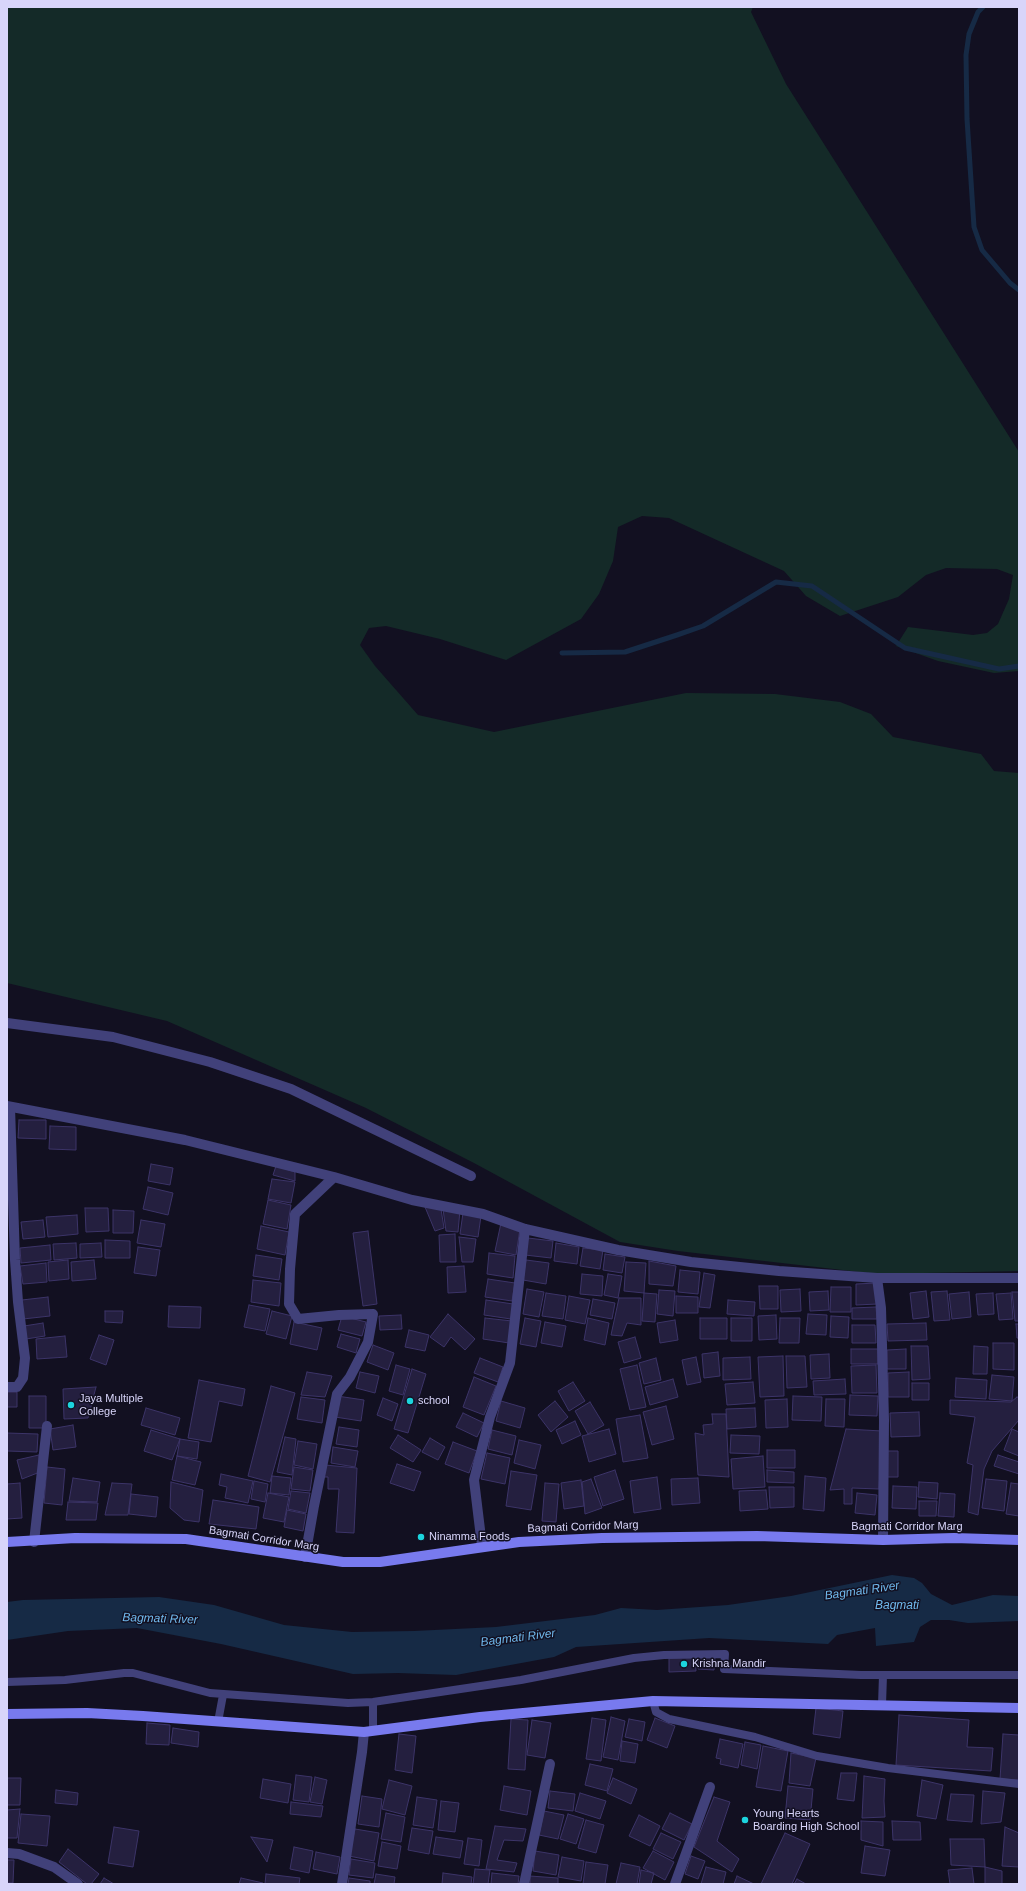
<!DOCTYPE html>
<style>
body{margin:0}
#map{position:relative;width:1026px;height:1891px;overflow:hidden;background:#121021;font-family:Arial,sans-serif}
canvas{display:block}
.frame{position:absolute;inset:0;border:8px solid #d8d5fa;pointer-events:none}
</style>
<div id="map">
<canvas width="1026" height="1891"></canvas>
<div class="frame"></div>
</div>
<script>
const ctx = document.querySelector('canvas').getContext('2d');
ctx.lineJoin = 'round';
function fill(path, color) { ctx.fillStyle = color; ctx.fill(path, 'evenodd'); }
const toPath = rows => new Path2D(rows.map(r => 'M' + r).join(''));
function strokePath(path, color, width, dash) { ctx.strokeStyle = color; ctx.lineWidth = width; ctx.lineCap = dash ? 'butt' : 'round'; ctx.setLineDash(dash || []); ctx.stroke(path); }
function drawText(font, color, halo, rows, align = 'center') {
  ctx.font = font + ' Arial,sans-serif'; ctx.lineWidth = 3; ctx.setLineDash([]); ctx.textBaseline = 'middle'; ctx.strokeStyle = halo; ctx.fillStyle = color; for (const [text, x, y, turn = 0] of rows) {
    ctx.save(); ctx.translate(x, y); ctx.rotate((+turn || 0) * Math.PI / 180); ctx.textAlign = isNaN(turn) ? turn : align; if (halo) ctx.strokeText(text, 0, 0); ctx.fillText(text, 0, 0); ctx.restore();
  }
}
fill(toPath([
 [7,7,753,7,751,12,786,84,1019,452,1019,671,994,673,938,661,896,646,908,627,973,635,987,633,998,624,1009,599,1013,575,997,569,946,568,926,575,898,597,840,616,806,596,784,571,669,518,642,516,618,527,613,561,599,594,581,619,506,660,440,639,386,626,369,628,360,645,375,666,418,715,494,732,686,693,775,694,840,702,871,714,893,737,981,754,994,771,1019,773,1019,1271,877,1274,678,1251,620,1242,474,1163,366,1108,167,1021,7,983]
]), '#142a28');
fill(toPath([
 [892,1575,914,1578,922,1583,931,1594,952,1605,993,1595,1019,1596,1019,1621,968,1623,949,1620,931,1620,920,1627,914,1642,876,1646,875,1628,837,1635,828,1644,709,1638,576,1647,554,1657,456,1675,398,1673,353,1674,221,1644,137,1628,68,1631,7,1640,7,1602,23,1600,159,1597,214,1605,284,1625,352,1632,414,1631,496,1627,595,1615,621,1608,657,1610,728,1605,791,1596]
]), '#162a45');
strokePath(toPath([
 [983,7,978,12,969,34,966,55,967,119,974,227,982,250,1010,283,1019,290],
 [562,653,625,652,677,635,703,626,776,582,812,586,905,648,999,669,1019,666]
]), '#162a45', 5);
const building = toPath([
 [19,1120,46,1120,46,1139,18,1138,19,1120],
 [50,1126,76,1127,76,1150,49,1149,50,1126],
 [151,1164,173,1168,170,1185,148,1181,151,1164],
 [276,1166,295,1172,295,1181,273,1175,276,1166],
 [272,1179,295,1182,291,1203,268,1199,272,1179],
 [148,1187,173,1193,168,1215,143,1209,148,1187],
 [268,1200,291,1205,287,1229,263,1224,268,1200],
 [425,1207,441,1209,444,1228,435,1231,425,1207],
 [85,1208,108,1208,109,1231,86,1232,85,1208],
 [443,1209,460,1210,458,1232,446,1231,443,1209],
 [113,1210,134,1211,133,1233,113,1233,113,1210],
 [463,1213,481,1216,478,1237,460,1234,463,1213],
 [77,1215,78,1234,48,1237,46,1217,77,1215],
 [43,1220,45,1237,23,1239,21,1222,43,1220],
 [141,1220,165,1224,161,1247,137,1243,141,1220],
 [501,1223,520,1229,516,1255,495,1251,501,1223],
 [261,1226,289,1232,285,1255,257,1249,261,1226],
 [368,1231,377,1304,363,1306,353,1233,368,1231],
 [455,1234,456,1262,440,1262,439,1235,455,1234],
 [459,1237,476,1239,473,1262,462,1262,459,1237],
 [528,1238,553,1241,551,1258,525,1255,528,1238],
 [105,1240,130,1241,130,1258,105,1258,105,1240],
 [76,1243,77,1258,54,1260,53,1244,76,1243],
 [101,1243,102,1257,80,1258,80,1244,101,1243],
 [556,1243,579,1247,577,1264,554,1261,556,1243],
 [50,1245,51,1260,21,1263,20,1248,50,1245],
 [138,1247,160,1250,156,1276,134,1273,138,1247],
 [583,1248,603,1250,600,1269,580,1266,583,1248],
 [489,1253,515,1256,513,1278,487,1274,489,1253],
 [605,1254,625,1257,622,1273,603,1270,605,1254],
 [256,1255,282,1259,279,1280,253,1276,256,1255],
 [68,1260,69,1279,49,1281,48,1262,68,1260],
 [94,1260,96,1279,72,1281,71,1262,94,1260],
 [526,1260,549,1263,546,1284,523,1280,526,1260],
 [649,1261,676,1266,673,1286,649,1284,649,1261],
 [626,1262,646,1263,644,1293,624,1291,626,1262],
 [46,1263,47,1282,23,1284,20,1266,46,1263],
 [464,1266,466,1292,448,1293,447,1267,464,1266],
 [680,1270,700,1272,698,1294,678,1292,680,1270],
 [704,1273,715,1275,710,1308,699,1307,704,1273],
 [582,1274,603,1276,602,1296,580,1294,582,1274],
 [608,1274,622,1276,618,1298,604,1295,608,1274],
 [488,1279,515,1283,512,1301,485,1297,488,1279],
 [253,1280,281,1283,279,1306,251,1302,253,1280],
 [877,1283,878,1304,856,1305,856,1284,877,1283],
 [759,1286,778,1286,778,1309,760,1309,759,1286],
 [831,1287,851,1287,851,1312,830,1312,831,1287],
 [527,1289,544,1292,539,1317,523,1314,527,1289],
 [800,1289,801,1311,781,1312,780,1290,800,1289],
 [659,1290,675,1291,673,1316,657,1314,659,1290],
 [828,1291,829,1310,810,1311,809,1292,828,1291],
 [926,1291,929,1317,913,1319,910,1293,926,1291],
 [947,1291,950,1320,934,1321,931,1292,947,1291],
 [969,1292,971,1317,952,1319,949,1294,969,1292],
 [1012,1292,1019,1292,1019,1321,1015,1321,1012,1292],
 [546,1293,566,1296,563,1319,542,1316,546,1293],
 [644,1293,657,1294,655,1322,642,1321,644,1293],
 [993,1293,994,1314,978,1315,976,1294,993,1293],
 [1011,1293,1013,1319,999,1320,996,1294,1011,1293],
 [569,1296,590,1300,585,1324,565,1320,569,1296],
 [676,1296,698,1297,698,1313,676,1313,676,1296],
 [48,1297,50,1316,23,1319,22,1300,48,1297],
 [619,1298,641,1298,641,1325,627,1323,622,1336,611,1335,619,1298],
 [593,1299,615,1303,612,1319,590,1315,593,1299],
 [486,1300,513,1304,511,1319,484,1315,486,1300],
 [728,1300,755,1302,754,1316,727,1314,728,1300],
 [249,1305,270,1309,265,1331,244,1327,249,1305],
 [169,1306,201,1307,200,1328,168,1327,169,1306],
 [876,1307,877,1319,852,1319,852,1308,876,1307],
 [105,1311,123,1311,122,1323,105,1322,105,1311],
 [272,1311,292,1316,286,1339,266,1334,272,1311],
 [448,1314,475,1339,465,1350,451,1337,444,1347,430,1337,448,1314],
 [808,1314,827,1315,826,1335,806,1334,808,1314],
 [401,1315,402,1329,380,1330,379,1316,401,1315],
 [776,1315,777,1339,759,1340,758,1316,776,1315],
 [342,1316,366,1322,362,1336,338,1330,342,1316],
 [831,1316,849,1317,848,1338,830,1337,831,1316],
 [485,1318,512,1321,509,1343,483,1339,485,1318],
 [525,1318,541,1321,536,1347,520,1344,525,1318],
 [588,1318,609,1323,605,1345,584,1340,588,1318],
 [700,1318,727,1318,727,1339,700,1339,700,1318],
 [731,1318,752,1318,752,1341,731,1341,731,1318],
 [780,1318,800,1318,799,1343,779,1343,780,1318],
 [675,1320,678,1340,660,1343,657,1323,675,1320],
 [294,1322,322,1328,317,1350,290,1344,294,1322],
 [545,1322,566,1326,562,1347,541,1343,545,1322],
 [43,1323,45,1336,26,1339,24,1326,43,1323],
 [926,1323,927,1340,888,1341,887,1324,926,1323],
 [1016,1324,1019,1324,1019,1338,1017,1338,1016,1324],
 [852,1325,875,1325,876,1343,852,1343,852,1325],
 [409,1330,429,1335,425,1351,405,1347,409,1330],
 [341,1334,360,1339,356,1353,337,1347,341,1334],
 [99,1335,114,1340,106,1365,90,1359,99,1335],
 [65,1336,67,1357,37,1359,36,1339,65,1336],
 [635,1337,641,1358,624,1363,618,1342,635,1337],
 [993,1343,1014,1343,1014,1370,993,1369,993,1343],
 [373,1345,394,1353,388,1370,367,1362,373,1345],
 [911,1346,928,1346,930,1379,912,1380,911,1346],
 [974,1346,988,1347,987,1374,973,1374,974,1346],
 [851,1349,878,1349,878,1364,851,1364,851,1349],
 [906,1349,906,1369,887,1369,887,1350,906,1349],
 [718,1352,720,1376,704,1378,702,1354,718,1352],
 [829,1354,830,1378,811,1379,810,1355,829,1354],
 [783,1356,784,1396,760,1397,758,1357,783,1356],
 [786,1356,805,1356,807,1387,787,1388,786,1356],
 [696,1357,701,1382,687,1385,682,1360,696,1357],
 [750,1357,751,1379,723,1380,723,1358,750,1357],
 [480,1358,503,1367,498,1382,474,1373,480,1358],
 [656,1358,661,1380,644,1384,639,1363,656,1358],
 [396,1365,410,1369,403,1395,389,1391,396,1365],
 [637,1365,646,1407,630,1410,620,1369,637,1365],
 [876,1365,877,1393,852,1393,851,1366,876,1365],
 [412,1369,426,1374,408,1433,394,1429,412,1369],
 [307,1372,332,1376,325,1397,301,1395,307,1372],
 [360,1372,379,1376,375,1393,356,1388,360,1372],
 [909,1372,909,1397,888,1397,888,1373,909,1372],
 [992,1375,1014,1377,1012,1401,989,1399,992,1375],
 [474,1377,496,1386,484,1415,463,1407,474,1377],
 [956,1378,987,1380,986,1399,955,1397,956,1378],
 [673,1379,678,1397,650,1405,645,1387,673,1379],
 [845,1379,846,1394,814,1395,813,1381,845,1379],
 [199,1380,245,1389,242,1406,219,1401,211,1442,188,1438,199,1380],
 [573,1382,585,1401,569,1411,558,1391,573,1382],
 [753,1382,755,1403,727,1405,725,1384,753,1382],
 [912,1383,929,1383,929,1400,912,1400,912,1383],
 [271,1386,295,1393,270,1482,248,1476,271,1386],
 [96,1387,88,1418,64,1419,63,1389,96,1387],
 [7,1392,17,1392,17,1407,7,1407,7,1392],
 [850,1395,878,1396,877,1416,849,1415,850,1395],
 [29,1396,46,1396,46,1428,29,1428,29,1396],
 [337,1396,364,1400,361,1421,335,1417,337,1396],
 [793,1396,822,1397,821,1421,792,1420,793,1396],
 [301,1397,325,1400,322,1423,297,1419,301,1397],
 [1017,1397,1019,1398,1019,1420,992,1451,984,1469,978,1515,968,1512,973,1465,967,1463,975,1417,950,1414,950,1400,1011,1402,1017,1397],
 [383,1398,398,1404,392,1421,377,1415,383,1398],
 [787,1399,788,1427,766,1428,765,1400,787,1399],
 [826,1399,845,1399,844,1427,825,1426,826,1399],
 [501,1401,525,1408,520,1428,496,1421,501,1401],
 [555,1401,568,1417,551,1432,538,1415,555,1401],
 [590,1402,604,1425,588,1434,575,1411,590,1402],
 [666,1406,674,1439,652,1445,643,1412,666,1406],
 [146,1408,180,1418,175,1435,141,1425,146,1408],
 [755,1408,756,1427,727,1429,726,1409,755,1408],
 [919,1412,920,1436,891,1437,890,1413,919,1412],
 [463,1413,484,1423,477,1437,456,1427,463,1413],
 [712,1414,726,1414,729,1477,698,1475,695,1433,704,1435,703,1425,713,1424,712,1414],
 [640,1415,648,1458,623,1462,616,1419,640,1415],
 [575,1421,581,1435,562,1444,556,1430,575,1421],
 [73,1425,76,1447,53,1450,50,1429,73,1425],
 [339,1427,359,1430,357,1447,336,1444,339,1427],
 [609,1429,616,1454,589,1462,582,1436,609,1429],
 [846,1429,882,1431,879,1489,852,1488,852,1504,844,1504,844,1489,830,1490,846,1429],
 [1012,1429,1019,1432,1019,1456,1004,1450,1012,1429],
 [151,1430,180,1439,172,1460,144,1451,151,1430],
 [492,1430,516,1436,512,1455,488,1449,492,1430],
 [7,1433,38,1434,37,1452,7,1451,7,1433],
 [398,1435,421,1450,413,1462,390,1448,398,1435],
 [731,1435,760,1436,759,1454,730,1453,731,1435],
 [285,1437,296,1439,292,1475,277,1472,285,1437],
 [430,1438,445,1447,438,1460,422,1452,430,1438],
 [180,1439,199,1442,197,1459,177,1456,180,1439],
 [519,1440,541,1445,535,1469,514,1463,519,1440],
 [298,1441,317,1444,313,1469,294,1465,298,1441],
 [453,1442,477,1451,469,1473,445,1464,453,1442],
 [333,1447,358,1451,355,1467,331,1463,333,1447],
 [767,1450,795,1450,795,1468,767,1468,767,1450],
 [887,1451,898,1451,898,1477,887,1477,887,1451],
 [487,1453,510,1458,505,1484,481,1479,487,1453],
 [39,1455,40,1472,22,1479,17,1460,39,1455],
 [998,1455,1019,1462,1019,1474,994,1466,998,1455],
 [177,1456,201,1462,195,1485,172,1480,177,1456],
 [763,1456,765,1487,733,1489,731,1459,763,1456],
 [397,1464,421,1472,414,1491,390,1483,397,1464],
 [325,1465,357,1468,354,1533,336,1532,339,1489,328,1489,328,1477,324,1477,325,1465],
 [47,1467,65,1469,62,1505,44,1503,47,1467],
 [294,1467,313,1470,310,1491,291,1489,294,1467],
 [615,1470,624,1499,603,1506,594,1477,615,1470],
 [767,1470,794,1472,794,1483,767,1482,767,1470],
 [511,1471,537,1475,531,1510,506,1506,511,1471],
 [221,1474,253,1481,248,1503,225,1498,227,1487,219,1485,221,1474],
 [272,1476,291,1478,289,1495,270,1493,272,1476],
 [805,1476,826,1478,824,1511,803,1509,805,1476],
 [657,1477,661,1509,634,1513,630,1481,657,1477],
 [73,1478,100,1482,97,1502,69,1501,73,1478],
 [698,1478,700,1503,672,1505,671,1479,698,1478],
 [591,1479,602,1508,585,1514,582,1482,591,1479],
 [986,1479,1007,1481,1004,1511,982,1508,986,1479],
 [581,1480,584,1506,564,1509,561,1483,581,1480],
 [254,1481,268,1484,265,1502,251,1499,254,1481],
 [171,1482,203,1490,199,1522,184,1520,170,1508,171,1482],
 [919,1482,938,1483,937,1499,918,1497,919,1482],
 [20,1483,22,1518,7,1519,7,1484,20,1483],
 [112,1483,132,1484,128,1515,105,1515,112,1483],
 [545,1483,559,1484,556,1522,542,1521,545,1483],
 [1011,1483,1019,1484,1019,1516,1006,1514,1011,1483],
 [893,1486,917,1487,916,1509,892,1508,893,1486],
 [769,1487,794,1487,794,1507,770,1508,769,1487],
 [766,1490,768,1509,740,1511,739,1491,766,1490],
 [291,1491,310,1493,306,1513,288,1509,291,1491],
 [268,1493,289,1497,284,1522,263,1518,268,1493],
 [857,1493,877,1495,875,1515,855,1513,857,1493],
 [940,1493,955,1494,954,1517,938,1516,940,1493],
 [131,1494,158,1497,156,1517,129,1514,131,1494],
 [213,1500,259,1507,256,1529,209,1524,213,1500],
 [919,1501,937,1501,936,1516,919,1516,919,1501],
 [68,1502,98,1503,96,1520,66,1520,68,1502],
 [287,1510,306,1514,303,1531,284,1527,287,1510],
 [699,1656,715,1658,714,1670,698,1669,699,1656],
 [695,1657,696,1671,669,1672,669,1658,695,1657],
 [816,1708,843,1711,840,1738,813,1734,816,1708],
 [899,1715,969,1720,967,1747,993,1748,991,1771,896,1765,899,1715],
 [611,1717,625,1721,618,1760,603,1757,611,1717],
 [592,1718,606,1720,601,1761,586,1759,592,1718],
 [655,1718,675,1726,667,1748,647,1740,655,1718],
 [511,1719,528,1720,525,1770,508,1769,511,1719],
 [629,1719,645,1722,642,1741,625,1737,629,1719],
 [532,1720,551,1723,545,1758,527,1755,532,1720],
 [147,1723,170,1725,169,1745,146,1744,147,1723],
 [173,1728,199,1732,198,1747,171,1743,173,1728],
 [399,1734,416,1736,412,1773,395,1770,399,1734],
 [1003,1734,1019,1735,1019,1780,1000,1779,1003,1734],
 [720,1739,743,1744,738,1768,720,1764,721,1759,716,1758,720,1739],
 [622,1741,638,1744,635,1763,620,1761,622,1741],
 [745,1742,761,1745,757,1769,741,1765,745,1742],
 [763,1746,788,1751,781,1791,756,1787,763,1746],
 [791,1753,816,1758,810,1786,789,1783,791,1753],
 [590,1764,613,1769,607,1791,585,1785,590,1764],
 [841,1773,857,1773,854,1801,837,1799,841,1773],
 [296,1775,312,1777,309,1802,293,1800,296,1775],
 [864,1776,885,1779,884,1801,885,1817,862,1818,864,1776],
 [315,1777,327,1780,322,1804,310,1802,315,1777],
 [7,1778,21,1778,20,1805,7,1805,7,1778],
 [613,1778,637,1789,631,1804,607,1793,613,1778],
 [263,1779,291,1784,288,1803,260,1798,263,1779],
 [389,1780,412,1786,405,1815,382,1809,389,1780],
 [922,1780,943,1785,936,1819,917,1816,922,1780],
 [504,1786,531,1791,527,1815,500,1810,504,1786],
 [788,1786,813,1789,810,1820,785,1818,788,1786],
 [56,1790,78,1793,77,1805,55,1803,56,1790],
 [550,1791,575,1794,573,1811,548,1808,550,1791],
 [983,1791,1005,1793,1001,1822,981,1824,983,1791],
 [580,1793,606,1801,600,1819,575,1811,580,1793],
 [951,1794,974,1795,972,1822,947,1820,951,1794],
 [362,1796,382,1799,379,1827,358,1824,362,1796],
 [417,1797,437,1800,433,1828,413,1825,417,1797],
 [714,1797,730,1802,717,1841,739,1859,732,1872,694,1847,714,1797],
 [441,1801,459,1803,455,1832,438,1830,441,1801],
 [291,1802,323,1806,321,1817,290,1814,291,1802],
 [20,1809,17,1838,7,1838,7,1810,20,1809],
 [544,1811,564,1815,558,1839,539,1835,544,1811],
 [386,1813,405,1817,401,1842,381,1839,386,1813],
 [670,1813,692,1824,684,1840,662,1829,670,1813],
 [21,1814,50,1816,47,1846,18,1843,21,1814],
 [568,1814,584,1819,576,1844,560,1839,568,1814],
 [639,1815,660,1826,650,1846,629,1836,639,1815],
 [586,1820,604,1825,596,1853,578,1848,586,1820],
 [861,1821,883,1822,883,1846,861,1840,861,1821],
 [892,1821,920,1822,921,1840,893,1840,892,1821],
 [495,1826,526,1829,523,1841,504,1840,497,1860,517,1863,514,1872,486,1869,495,1826],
 [114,1827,139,1831,133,1867,108,1863,114,1827],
 [1005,1827,1019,1833,1019,1867,1002,1866,1005,1827],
 [412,1828,433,1831,429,1854,408,1850,412,1828],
 [355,1829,379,1833,374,1861,349,1856,355,1829],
 [661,1833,681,1842,673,1859,653,1849,661,1833],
 [785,1833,810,1844,792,1884,761,1884,785,1833],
 [251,1837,273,1840,267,1862,251,1837],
 [436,1837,463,1841,460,1858,433,1854,436,1837],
 [468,1838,482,1840,479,1866,464,1864,468,1838],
 [950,1839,984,1839,985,1867,951,1865,950,1839],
 [382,1842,401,1846,397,1869,378,1866,382,1842],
 [865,1846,890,1850,885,1876,861,1873,865,1846],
 [294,1847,313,1851,309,1873,290,1869,294,1847],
 [68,1849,99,1874,91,1884,87,1884,59,1862,68,1849],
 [535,1851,559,1855,556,1875,533,1871,535,1851],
 [653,1851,674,1862,665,1880,643,1868,653,1851],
 [316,1852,340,1857,337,1874,313,1869,316,1852],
 [691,1856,705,1861,698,1879,685,1874,691,1856],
 [562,1857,584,1861,581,1881,558,1877,562,1857],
 [351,1859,375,1863,373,1878,349,1875,351,1859],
 [7,1860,14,1860,13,1883,7,1883,7,1860],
 [586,1862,608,1865,605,1884,583,1884,586,1862],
 [621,1863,640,1867,637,1884,616,1884,621,1863],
 [706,1867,726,1872,723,1884,701,1884,706,1867],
 [985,1867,1002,1871,1002,1884,985,1884,985,1867],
 [972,1868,974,1884,950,1884,948,1870,972,1868],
 [475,1869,490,1870,488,1884,473,1884,475,1869],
 [641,1870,654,1873,651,1884,639,1884,641,1870],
 [443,1873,472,1877,471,1884,442,1884,443,1873],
 [492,1873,519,1876,518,1884,491,1884,492,1873],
 [266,1874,300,1878,299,1884,265,1884,266,1874],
 [376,1874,395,1877,394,1884,374,1884,376,1874],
 [530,1876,558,1878,558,1884,530,1884,530,1876],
 [737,1876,754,1884,734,1884,737,1876],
 [104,1878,114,1884,100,1884,104,1878],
 [241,1878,263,1883,263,1884,239,1884,241,1878],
 [349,1878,370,1881,370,1884,348,1884,349,1878],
 [797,1879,806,1884,794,1884,797,1879]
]);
fill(building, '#241f3f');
strokePath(building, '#3c3468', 1);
strokePath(toPath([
 [7,1682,65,1680,124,1673,133,1673,210,1693,348,1703,373,1702,521,1680,634,1658,664,1655,725,1654,724,1669,861,1675,1019,1675],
 [653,1701,656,1712,669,1719,755,1737,817,1756,888,1768,1019,1784],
 [373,1702,373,1731],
 [882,1705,883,1675],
 [218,1722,223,1695]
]), '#41417a', 8);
strokePath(toPath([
 [7,1023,113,1037,210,1062,291,1089,471,1176],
 [7,1106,185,1140,334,1177,412,1200,483,1214,525,1229,618,1250,691,1262,779,1271,877,1278,1019,1278],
 [877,1278,881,1308,884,1420,883,1540],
 [7,1387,17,1387,23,1378,25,1358,18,1302,15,1260,10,1107],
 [34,1542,47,1426],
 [482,1546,474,1480,490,1417,510,1363,525,1229],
 [305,1557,314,1506,337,1394,350,1377,368,1342,373,1314,339,1315,298,1319,289,1304,290,1269,295,1214,334,1177],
 [7,1853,19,1854,54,1867,78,1884],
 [342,1884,362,1752,364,1732],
 [524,1884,550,1764],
 [675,1884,710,1787]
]), '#41417a', 10);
strokePath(toPath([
 [7,1542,75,1538,186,1539,343,1562,380,1562,519,1542,602,1538,757,1536,883,1540,954,1538,1019,1540],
 [7,1714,87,1713,143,1716,364,1732,480,1717,653,1701,1019,1708]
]), '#787aee', 10);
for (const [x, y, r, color] of [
 [410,1401,4,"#1cd4de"],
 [71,1405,4,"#1cd4de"],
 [421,1537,4,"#1cd4de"],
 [684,1664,4,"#1cd4de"],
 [745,1820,4,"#1cd4de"]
]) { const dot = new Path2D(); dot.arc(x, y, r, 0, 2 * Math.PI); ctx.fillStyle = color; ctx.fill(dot); strokePath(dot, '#121021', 1.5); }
drawText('11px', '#d8d5fa', '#121021', [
 ["Jaya Multiple",79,1399],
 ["College",79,1412],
 ["school",418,1401],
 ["Ninamma Foods",429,1537],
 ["Krishna Mandir",692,1664],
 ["Young Hearts",753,1814],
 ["Boarding High School",753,1827]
], 'left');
drawText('11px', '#d8d5fa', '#121021', [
 ["Bagmati Corridor Marg",583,1527,-2],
 ["Bagmati Corridor Marg",907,1527],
 ["Bagmati Corridor Marg",264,1539,9]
]);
drawText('italic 12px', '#70b9ed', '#121021', [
 ["Bagmati River",862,1591,-8],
 ["Bagmati",897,1606],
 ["Bagmati River",160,1619,2],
 ["Bagmati River",518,1638,-7]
]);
</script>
